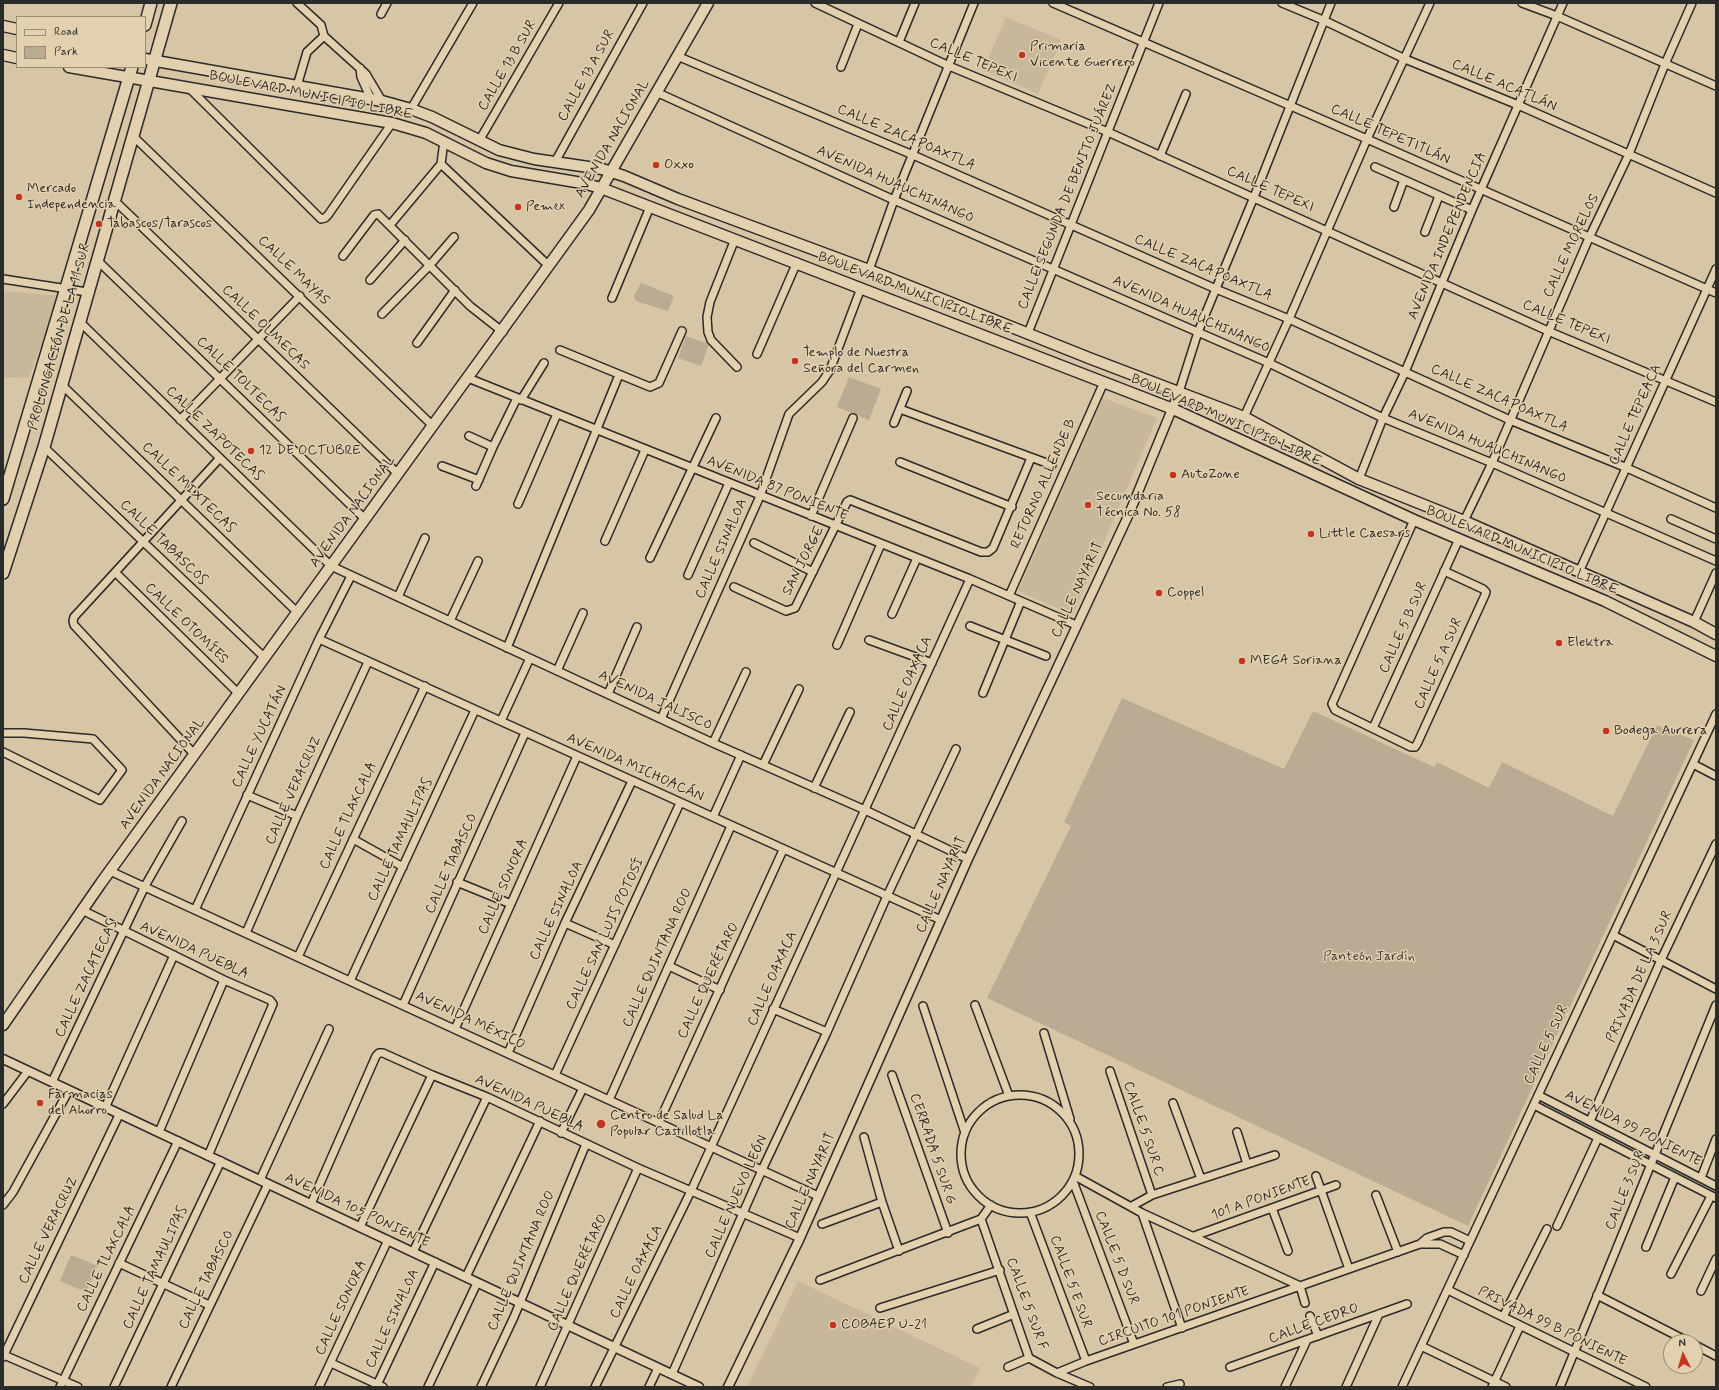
<!DOCTYPE html>
<meta charset="utf-8">
<style>
body{margin:0}
#map{position:relative;width:1719px;height:1390px;overflow:hidden;background:#d7c6a6;font-family:Mynerve,sans-serif}
canvas{display:block}
.frame{position:absolute;inset:0;border:4px solid #2b2b2b;pointer-events:none}
.legend{position:absolute;left:16px;top:16px;width:130px;height:52px;box-sizing:border-box;background:#e2d0ae;border:1px solid #998e7a;margin:0;padding:5px 7px;list-style:none;font-size:12px;color:#2b2b2b}
.legend li{display:flex;align-items:center;gap:8px;height:20px}
.legend b{width:20px;border:1px solid #998e7a}
.north{position:absolute;left:1663px;top:1334px;width:40px;height:40px;box-sizing:border-box;background:#e2d0ae;border:1px solid #998e7a;border-radius:50%;rotate:355deg;font-size:11px;font-weight:700;line-height:16px;text-align:center;color:#2b2b2b}
.north::after{content:'';display:block;margin:auto;width:14px;height:18px;background:#c8321e;clip-path:polygon(50% 0,100% 100%,50% 72%,0 100%)}
</style>
<div id="map">
<canvas width="1719" height="1390"></canvas>
<div class="frame"></div>
<ul class="legend">
<li><b style="height:5px;background:#e2d0ae"></b>Road</li>
<li><b style="height:11px;background:#baac92"></b>Park</li>
</ul>
<div class="north">N</div>
</div>
<script>
const ctx = document.querySelector('canvas').getContext('2d');
ctx.lineJoin = 'round';
function fill(path, color) { ctx.fillStyle = color; ctx.fill(path, 'evenodd'); }
const toPath = rows => new Path2D(rows.map(r => 'M' + r).join(''));
function strokePath(path, color, width, dash) { ctx.strokeStyle = color; ctx.lineWidth = width; ctx.lineCap = dash ? 'butt' : 'round'; ctx.setLineDash(dash || []); ctx.stroke(path); }
function drawText(font, color, halo, rows, align = 'center') {
  ctx.font = font + ' Mynerve,sans-serif'; ctx.lineWidth = 3; ctx.setLineDash([]); ctx.textBaseline = 'middle'; ctx.strokeStyle = halo; ctx.fillStyle = color; for (const [text, x, y, turn = 0] of rows) {
    ctx.save(); ctx.translate(x, y); ctx.rotate((+turn || 0) * Math.PI / 180); ctx.textAlign = isNaN(turn) ? turn : align; if (halo) ctx.strokeText(text, 0, 0); ctx.fillText(text, 0, 0); ctx.restore();
  }
}
fill(toPath([
 [1006,17,1061,40,1038,94,983,71],
 [3,291,61,296,29,377,3,378],
 [1103,398,1157,418,1073,615,1018,591],
 [798,1281,980,1368,971,1387,747,1387]
]), '#c8b89b');
fill(toPath([
 [641,283,674,296,668,311,636,301,634,296],
 [686,336,709,344,701,366,678,358],
 [849,377,881,389,869,420,837,407],
 [1122,698,1284,769,1313,711,1434,767,1437,762,1489,788,1502,762,1613,816,1657,725,1694,740,1468,1226,987,998,1071,826,1064,822],
 [71,1255,98,1266,86,1292,60,1281]
]), '#baac92');
const minor = toPath([
 [297,3,321,25,324,36,366,74,382,101],
 [815,3,949,66,1108,132,1548,331,1716,402],
 [1053,3,1367,139,1716,293],
 [1282,3,1323,20,1405,59,1518,105,1716,193],
 [1522,3,1557,16,1716,86],
 [381,14,387,3],
 [899,42,915,3],
 [677,56,913,155,1216,289,1289,319,1510,420,1627,468,1716,508],
 [841,67,858,24],
 [360,68,361,77,371,99],
 [297,86,307,52,324,36],
 [189,88,321,219,325,218,328,215,392,123],
 [656,92,894,200,1269,363,1383,418,1492,463,1716,561],
 [411,109,473,3],
 [133,136,433,426],
 [479,141,559,3],
 [1160,156,1186,94],
 [555,162,643,3],
 [441,164,549,266],
 [1375,167,1472,210],
 [115,201,398,474],
 [1394,207,1404,180],
 [390,225,441,164,444,141],
 [1425,232,1439,196],
 [735,239,710,302,707,317,708,332,711,340,737,367],
 [343,256,374,215,378,214,470,306,503,332],
 [97,260,365,519],
 [869,270,894,200,974,3],
 [3,279,87,292],
 [370,280,405,240],
 [612,298,650,207],
 [382,314,430,265,454,237],
 [79,321,331,566,713,743,865,810,968,859],
 [1028,333,1159,3],
 [417,343,455,290],
 [560,350,650,387,659,383,682,331],
 [757,354,797,262],
 [468,378,970,579,1076,625],
 [61,384,297,612],
 [1179,392,1198,332,1254,197,1331,3],
 [521,400,544,363],
 [900,409,1052,465],
 [1244,417,1289,319,1367,139,1430,3],
 [180,420,300,296],
 [894,423,907,391],
 [469,436,493,447],
 [44,447,264,657],
 [900,462,1012,507],
 [442,466,479,480],
 [1359,479,1383,418,1405,372,1472,210,1563,3],
 [476,486,493,447,517,398],
 [518,504,557,414],
 [811,516,853,418],
 [1671,519,1716,539],
 [1414,520,1332,704,1335,710,1411,747,1415,747,1417,744,1485,595,1486,592,1483,589,1444,571],
 [1464,521,1492,463,1589,238,1629,154,1665,64,1692,3],
 [605,541,645,450],
 [754,543,813,572],
 [650,558,716,418],
 [1579,572,1716,269],
 [116,573,238,693],
 [688,575,729,483],
 [734,587,786,611,795,608,847,502,850,500,981,552,988,552,993,548,1031,458],
 [1009,596,1104,382],
 [398,597,425,538],
 [892,614,917,558],
 [450,621,478,561],
 [1694,622,1716,573],
 [970,626,1046,656],
 [319,639,941,920],
 [869,640,932,663],
 [837,645,881,544],
 [507,648,619,375],
 [557,671,583,613],
 [983,693,1021,601],
 [608,694,637,627],
 [661,719,760,496,789,414,822,382,830,370,861,288],
 [501,721,530,658],
 [1373,728,1459,539],
 [3,733,24,733,93,739,122,770,100,800,3,752],
 [713,743,746,672],
 [194,754,74,625,73,621,74,617,220,458],
 [1693,764,1716,776],
 [763,765,799,689],
 [814,788,850,712],
 [247,795,297,816],
 [713,817,741,755],
 [353,839,403,867],
 [110,871,818,1196],
 [457,882,511,904],
 [82,910,224,980,270,1000,273,1004,208,1156],
 [195,910,319,639,351,576],
 [565,923,615,945],
 [246,933,297,816,368,662],
 [1613,935,1716,989],
 [298,957,425,686],
 [669,966,720,990],
 [350,981,475,710],
 [403,1005,525,733],
 [975,1005,1009,1096],
 [923,1006,965,1133],
 [773,1009,827,1032],
 [455,1029,577,756],
 [1044,1033,1070,1119],
 [508,1053,565,923,632,781],
 [1110,1071,1152,1195],
 [555,1075,680,803],
 [892,1075,948,1233],
 [52,1082,145,886,182,821],
 [1538,1095,1716,1186],
 '961 1154a59 59 0 1 1 118 0a59 59 0 1 1-118 0Z',
 [609,1100,731,826],
 [1173,1103,1201,1179],
 [3,1104,28,1071],
 [1534,1105,1716,1198],
 [105,1108,174,955],
 [1590,1121,1661,960,1716,844],
 [659,1122,783,850],
 [159,1132,224,980],
 [1237,1132,1247,1164],
 [561,1133,583,1088],
 [864,1137,882,1202,899,1251],
 [1075,1176,1142,1213,1300,1286,1305,1303],
 [1316,1176,1349,1269],
 [1701,1178,1716,1139],
 [260,1180,329,1029],
 [1073,1181,1134,1344],
 [1376,1195,1398,1252],
 [311,1204,376,1056,379,1053,383,1053,432,1075,487,1097,638,1168,800,1238],
 [3,1205,13,1192,69,1090],
 [1132,1206,1152,1195,1275,1155],
 [1272,1208,1288,1251],
 [1030,1212,1086,1361],
 [1142,1213,1182,1328],
 [981,1219,1029,1358,1057,1373,1090,1387],
 [981,1219,991,1205],
 [822,1224,882,1202],
 [1557,1226,1598,1138],
 [360,1227,432,1075],
 [1194,1236,1336,1185],
 [1420,1244,1427,1238,1444,1232,1451,1232,1470,1241],
 [1646,1247,1675,1177],
 [413,1252,487,1097],
 [119,1263,209,1305],
 [1671,1274,1711,1196],
 [466,1277,540,1121],
 [820,1280,981,1219],
 [1448,1290,1646,1387],
 [1701,1291,1716,1259],
 [1597,1295,1689,1342],
 [880,1308,1000,1270],
 [1310,1316,1318,1336],
 [1503,1317,1547,1229],
 [977,1329,1014,1314],
 [1695,1345,1716,1356],
 [1421,1346,1506,1387],
 [4,1355,78,1387],
 [3,1357,119,1115],
 [331,1363,383,1387],
 [1008,1367,1029,1358],
 [1230,1367,1407,1304],
 [1057,1373,1086,1361,1420,1244,1440,1244,1464,1255],
 [672,1374,762,1170,827,1032,887,896,956,749],
 [60,1387,178,1141],
 [114,1387,221,1161],
 [171,1387,268,1184],
 [319,1387,388,1240],
 [376,1387,435,1262],
 [428,1387,477,1283],
 [481,1387,514,1317,586,1144],
 [540,1387,638,1168],
 [595,1387,691,1191,970,579],
 [649,1387,658,1368],
 [1167,1387,1180,1384],
 [1285,1387,1307,1340],
 [1346,1387,1379,1314],
 [1402,1387,1716,714],
 [1492,1387,1520,1326],
 [1560,1387,1716,1005]
]);
const tertiary = toPath([
 [3,1059,699,1387],
 [728,1387,800,1238,968,859,1129,514,1179,392]
]);
const secondary = toPath([
 [3,26,17,29],
 [3,55,17,58],
 [145,59,382,101,411,109,432,117,499,150,534,159,602,169,624,176,678,199,869,270,1089,358,1244,417,1359,479,1464,521,1694,622,1716,634],
 [69,67,392,123,426,133,486,163,511,171,582,183,601,188,1173,409,1414,520,1605,601,1716,656],
 [3,1025,101,883,589,210,708,3]
]);
const primary = toPath([
 [145,25,151,3],
 [3,499,132,67],
 [3,573,44,447,171,3]
]);
strokePath(minor, '#2b2b2b', 10);
strokePath(tertiary, '#2b2b2b', 11);
strokePath(secondary, '#2b2b2b', 13);
strokePath(primary, '#2b2b2b', 14);
strokePath(minor, '#e2d0ae', 7);
strokePath(tertiary, '#e2d0ae', 8);
strokePath(secondary, '#e2d0ae', 10);
strokePath(primary, '#e2d0ae', 11);
for (const [x, y, r, color] of [
 [1022,55,4,"#c8321e"],
 [656,165,4,"#c8321e"],
 [19,197,4,"#c8321e"],
 [518,207,4,"#c8321e"],
 [99,224,4,"#c8321e"],
 [795,361,4,"#c8321e"],
 [251,451,4,"#c8321e"],
 [1173,475,4,"#c8321e"],
 [1088,505,4,"#c8321e"],
 [1311,534,4,"#c8321e"],
 [1159,593,4,"#c8321e"],
 [1559,643,4,"#c8321e"],
 [1242,661,4,"#c8321e"],
 [1606,731,4,"#c8321e"],
 [40,1103,4,"#c8321e"],
 [601,1124,5,"#c8321e"],
 [833,1325,4,"#c8321e"]
]) { const dot = new Path2D(); dot.arc(x, y, r, 0, 2 * Math.PI); ctx.fillStyle = color; ctx.fill(dot); strokePath(dot, '#e2d0ae', 1.5); }
drawText('14px', '#2b2b2b', '#e2d0ae', [
 ["Primaria",1030,47],
 ["Vicente Guerrero",1030,63],
 ["Oxxo",664,165],
 ["Mercado",27,189],
 ["Independencia",27,205],
 ["Pemex",526,207],
 ["Tabascos/Tarascos",107,224],
 ["Templo de Nuestra",803,353],
 ["Señora del Carmen",803,369],
 ["12 DE OCTUBRE",259,451],
 ["AutoZone",1181,475],
 ["Secundaria",1096,497],
 ["Técnica No. 58",1096,513],
 ["Little Caesars",1319,534],
 ["Coppel",1167,593],
 ["Elektra",1567,643],
 ["MEGA Soriana",1250,661],
 ["Bodega Aurrera",1614,731],
 ["Farmacias",48,1095],
 ["del Ahorro",48,1111],
 ["Centro de Salud La",610,1116],
 ["Popular Castillotla",610,1132],
 ["COBAEP U-21",841,1325]
], 'left');
drawText('14px', '#2b2b2b', '#e2d0ae', [
 ["CALLE TEPEXI",973,61,23],
 ["CALLE 13 B SUR",508,66,-60],
 ["CALLE 13 A SUR",587,76,-61],
 ["CALLE ACATLÁN",1504,86,23],
 ["BOULEVARD MUNICIPIO LIBRE",311,96,11],
 ["CALLE TEPETITLÁN",1390,135,24],
 ["CALLE ZACAPOAXTLA",906,138,23],
 ["AVENIDA NACIONAL",613,139,-60],
 ["AVENIDA HUAUCHINANGO",895,185,24],
 ["CALLE TEPEXI",1270,190,24],
 ["CALLE SEGUNDA DE BENITO JUÁREZ",1068,197,-68],
 ["AVENIDA INDEPENDENCIA",1448,236,-67],
 ["CALLE MORELOS",1572,246,-65],
 ["CALLE ZACAPOAXTLA",1203,268,23],
 ["CALLE MAYAS",293,271,44],
 ["BOULEVARD MUNICIPIO LIBRE",915,294,21],
 ["AVENIDA HUAUCHINANGO",1191,315,24],
 ["CALLE TEPEXI",1566,323,23],
 ["CALLE OLMECAS",265,328,44],
 ["PROLONGACIÓN DE LA 11 SUR",60,337,-74],
 ["CALLE TOLTECAS",240,380,44],
 ["CALLE ZACAPOAXTLA",1499,399,24],
 ["CALLE TEPEACA",1636,415,-66],
 ["BOULEVARD MUNICIPIO LIBRE",1226,421,24],
 ["CALLE ZAPOTECAS",214,434,44],
 ["AVENIDA HUAUCHINANGO",1487,447,23],
 ["RETORNO ALLENDE B",1044,484,-66],
 ["CALLE MIXTECAS",188,488,44],
 ["AVENIDA 87 PONIENTE",777,489,22],
 ["AVENIDA NACIONAL",353,512,-54],
 ["CALLE TABASCOS",163,543,44],
 ["CALLE SINALOA",722,549,-66],
 ["BOULEVARD MUNICIPIO LIBRE",1522,551,23],
 ["SAN JORGE",804,561,-63],
 ["CALLE NAYARIT",1078,590,-65],
 ["CALLE OTOMÍES",186,624,44],
 ["CALLE 5 B SUR",1404,628,-66],
 ["CALLE 5 A SUR",1439,664,-66],
 ["CALLE OAXACA",908,684,-66],
 ["AVENIDA JALISCO",655,701,25],
 ["CALLE YUCATÁN",260,737,-65],
 ["AVENIDA MICHOACÁN",635,768,24],
 ["AVENIDA NACIONAL",163,774,-54],
 ["CALLE VERACRUZ",294,791,-66],
 ["CALLE TLAXCALA",349,816,-65],
 ["CALLE TAMAULIPAS",401,840,-65],
 ["CALLE TABASCO",452,864,-66],
 ["CALLE NAYARIT",942,885,-66],
 ["CALLE SONORA",504,887,-66],
 ["CALLE SINALOA",557,911,-65],
 ["CALLE SAN LUIS POTOSÍ",606,934,-65],
 ["AVENIDA PUEBLA",194,951,25],
 ["CALLE QUINTANA ROO",658,958,-66],
 ["PRIVADA DE LA 3 SUR",1640,977,-66],
 ["CALLE ZACATECAS",87,979,-65],
 ["CALLE OAXACA",773,979,-66],
 ["CALLE QUERÉTARO",709,981,-65],
 ["AVENIDA MÉXICO",470,1021,25],
 ["CALLE 5 SUR",1547,1045,-65],
 ["AVENIDA PUEBLA",529,1104,25],
 ["CALLE 5 SUR C",1143,1129,71],
 ["AVENIDA 99 PONIENTE",1633,1129,27],
 ["CERRADA 5 SUR G",932,1149,71],
 ["CALLE NAYARIT",811,1181,-66],
 ["CALLE 3 SUR",1626,1191,-68],
 ["CALLE NUEVO LEÓN",737,1197,-66],
 ["101 A PONIENTE",1261,1199,-20],
 ["AVENIDA 105 PONIENTE",357,1211,25],
 ["CALLE VERACRUZ",49,1231,-64],
 ["CALLE 5 D SUR",1116,1258,69],
 ["CALLE TLAXCALA",107,1259,-64],
 ["CALLE QUINTANA ROO",522,1261,-67],
 ["CALLE TAMAULIPAS",156,1268,-65],
 ["CALLE OAXACA",637,1272,-64],
 ["CALLE QUERÉTARO",578,1273,-66],
 ["CALLE TABASCO",207,1280,-64],
 ["CALLE 5 E SUR",1070,1282,70],
 ["CALLE 5 SUR F",1026,1304,70],
 ["CALLE SONORA",342,1308,-65],
 ["CIRCUITO 101 PONIENTE",1174,1317,-19],
 ["CALLE SINALOA",393,1319,-65],
 ["CALLE CEDRO",1314,1324,-20],
 ["PRIVADA 99 B PONIENTE",1552,1327,26]
]);
drawText('14px', '#403e3a', '#e2d0ae', [
 ["Panteón Jardín",1369,957]
]);
</script>
